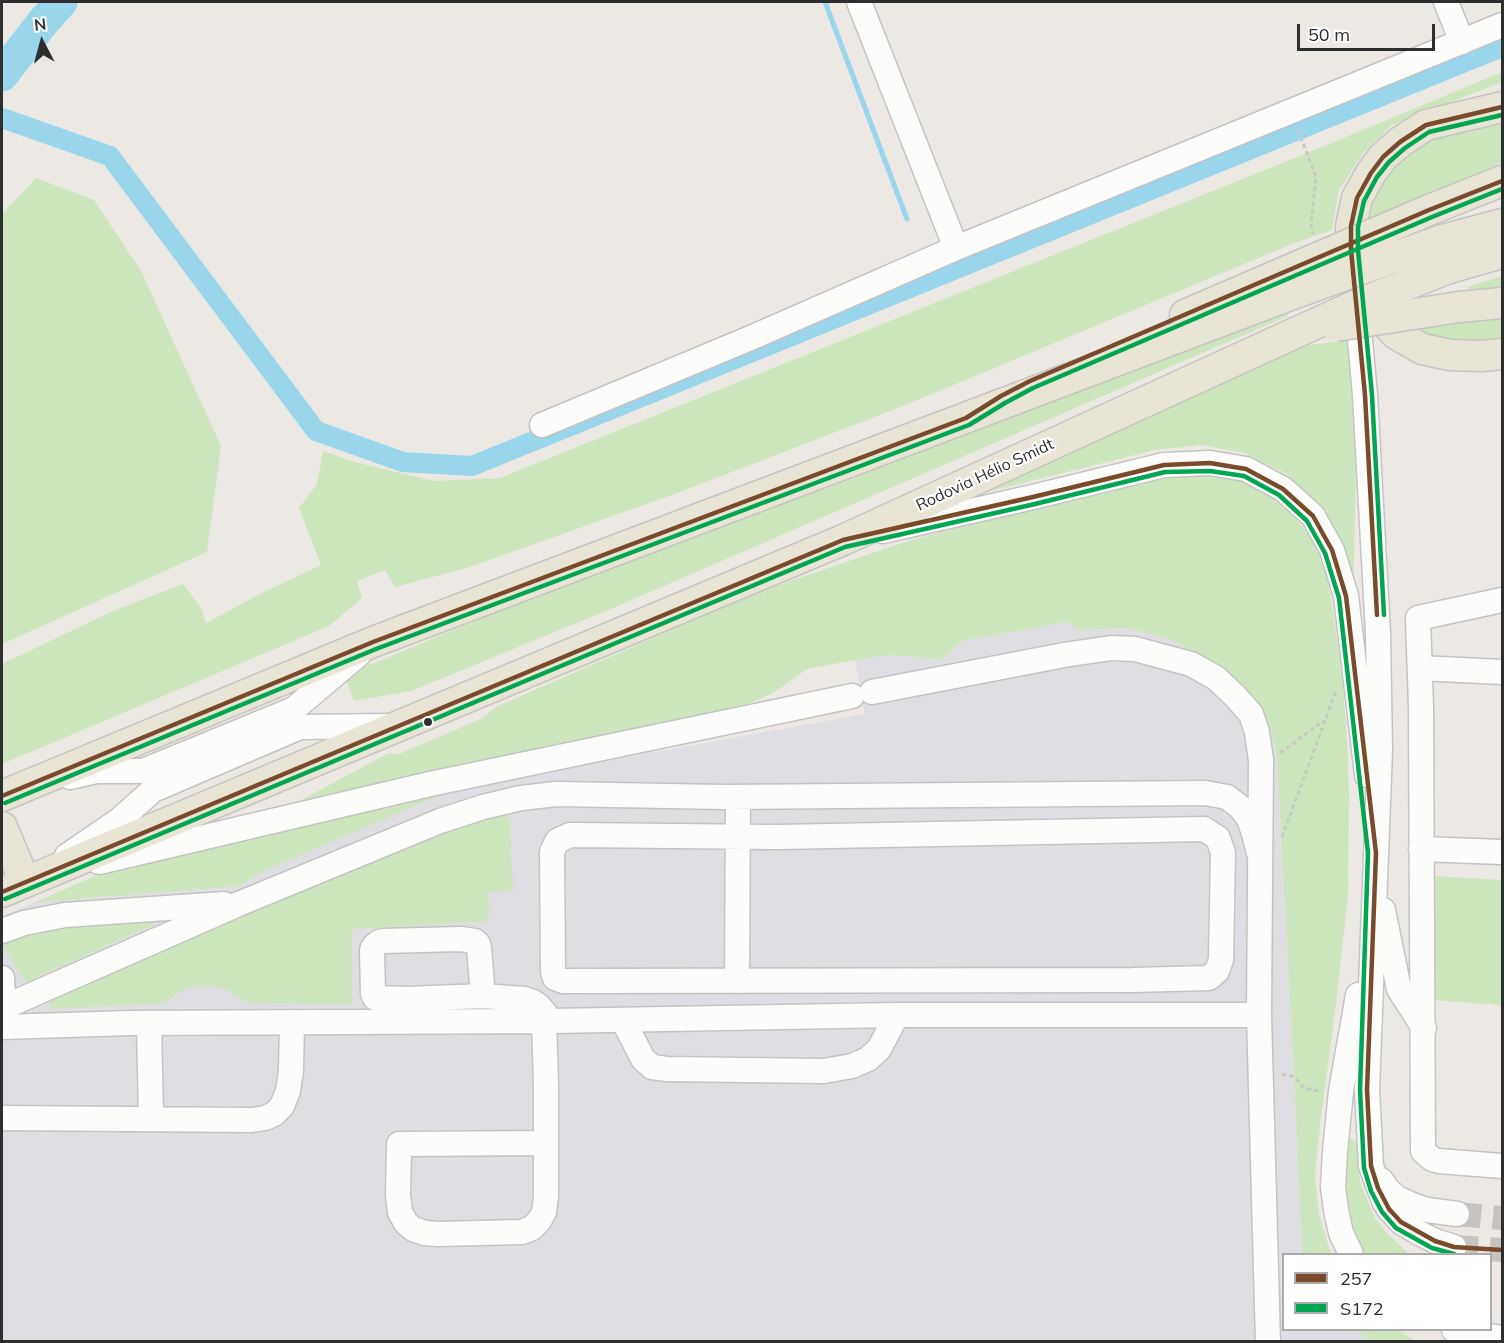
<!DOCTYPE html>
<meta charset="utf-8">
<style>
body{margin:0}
#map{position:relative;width:1504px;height:1343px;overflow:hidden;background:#ece8e4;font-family:Mulish,sans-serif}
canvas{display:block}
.frame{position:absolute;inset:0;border:3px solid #2e2e2e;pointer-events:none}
.legend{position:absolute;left:1282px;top:1253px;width:210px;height:78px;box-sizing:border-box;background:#fff;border:2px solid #ababab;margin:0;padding:8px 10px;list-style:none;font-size:18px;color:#2e2e2e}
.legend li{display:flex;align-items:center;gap:12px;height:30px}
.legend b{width:30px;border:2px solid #ababab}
.north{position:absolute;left:12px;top:12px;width:60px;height:60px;-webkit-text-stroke:4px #fff;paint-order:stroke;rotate:354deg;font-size:16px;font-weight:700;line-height:24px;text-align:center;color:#2e2e2e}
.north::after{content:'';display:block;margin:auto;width:21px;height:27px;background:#2e2e2e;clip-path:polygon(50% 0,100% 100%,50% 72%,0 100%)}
.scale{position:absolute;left:1297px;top:24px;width:138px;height:27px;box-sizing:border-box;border:3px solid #2e2e2e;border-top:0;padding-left:8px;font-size:18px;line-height:21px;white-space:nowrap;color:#2e2e2e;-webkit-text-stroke:4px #fff;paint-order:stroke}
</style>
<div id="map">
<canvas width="1504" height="1343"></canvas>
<div class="frame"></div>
<ul class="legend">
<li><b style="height:8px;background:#7a4b2a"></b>257</li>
<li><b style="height:8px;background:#00a651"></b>S172</li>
</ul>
<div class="north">N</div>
<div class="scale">50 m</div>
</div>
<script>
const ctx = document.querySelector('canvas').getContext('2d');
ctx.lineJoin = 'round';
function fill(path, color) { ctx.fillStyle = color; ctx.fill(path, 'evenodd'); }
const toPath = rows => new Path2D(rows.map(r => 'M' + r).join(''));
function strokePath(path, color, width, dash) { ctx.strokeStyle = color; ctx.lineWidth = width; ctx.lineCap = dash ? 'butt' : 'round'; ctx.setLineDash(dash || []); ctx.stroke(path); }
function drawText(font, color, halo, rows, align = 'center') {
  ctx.font = font + ' Mulish,sans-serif'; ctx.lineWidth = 4.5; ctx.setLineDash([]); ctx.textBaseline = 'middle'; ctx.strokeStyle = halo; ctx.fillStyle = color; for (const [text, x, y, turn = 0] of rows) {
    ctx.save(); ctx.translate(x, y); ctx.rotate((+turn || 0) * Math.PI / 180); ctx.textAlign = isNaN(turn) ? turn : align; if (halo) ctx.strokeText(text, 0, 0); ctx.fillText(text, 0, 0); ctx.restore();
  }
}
fill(toPath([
 [1066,622,1082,631,1100,629,1127,628,1168,638,1204,657,1235,680,1255,704,1268,722,1277,757,1294,1077,1302,1254,1284,1254,1284,1330,1357,1330,1367,1339,1368,1341,2,1342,2,917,134,859,501,780,865,714,855,660,889,655,942,659,962,641]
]), '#dfdee2');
fill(toPath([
 [1502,72,1502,82,1392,125,1364,152,1339,190,1332,230,1292,244,903,406,680,492,470,567,395,587,385,570,357,581,362,598,329,626,2,764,2,664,115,610,183,584,200,606,206,623,264,592,321,565,299,508,317,484,323,451,358,463,434,481,500,478,1317,149],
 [1502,114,1502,163,1370,219,1364,210,1373,181,1420,137],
 [36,178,94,200,141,271,221,446,207,552,2,644,2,214],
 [1502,276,1502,292,1480,294,1467,287],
 [1285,307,1288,316,606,611,411,691,354,701,344,674,380,661,627,556],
 [1502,309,1502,340,1484,343,1444,340,1424,336,1411,326],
 [1352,340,1358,387,1353,599,1331,524,1312,497,1285,473,1245,453,1201,445,1155,450,983,493,979,485,1300,346],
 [1192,473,1231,475,1261,489,1286,506,1313,540,1328,577,1342,674,1347,741,1349,792,1348,896,1336,1004,1321,1117,1315,1174,1319,1215,1331,1254,1302,1254,1294,1077,1277,757,1273,740,1267,722,1255,704,1235,680,1204,657,1168,638,1127,628,1100,629,1082,631,1066,622,962,641,942,659,889,655,855,660,807,669,773,693,738,708,301,800,389,753,399,754,483,718,496,707,737,601,787,582,908,541,1147,478],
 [464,788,426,801,268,869,239,886,36,902,134,859],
 [492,812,504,812,510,821,513,890,488,892,489,921,352,929,352,1004,248,1003,225,989,202,985,182,990,165,1003,51,1009,48,999,51,991],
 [1430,876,1502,880,1502,1005,1433,1000],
 [155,918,153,925,26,982,3,946,33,930,79,923],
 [1351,1138,1355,1141,1357,1147,1360,1183,1375,1218,1387,1233,1409,1254,1365,1254,1360,1246,1352,1229,1343,1185,1347,1142],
 [1357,1330,1398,1330,1416,1341,1368,1341,1367,1339]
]), '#cee6be');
strokePath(toPath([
 [825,2,907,219]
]), '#99d6ec', 5);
strokePath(toPath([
 [2,118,110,156,316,431,403,462,472,466,1502,47]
]), '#99d6ec', 20);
strokePath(toPath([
 [2,75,43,22,61,2]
]), '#99d6ec', 33);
strokePath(toPath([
 [1457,1214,1502,1218],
 [1454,1247,1502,1250]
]), '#c6c3c0', 24, [24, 12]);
const minor = toPath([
 [859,2,956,248],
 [1446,2,1462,42],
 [1357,306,1365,395,1378,633,1380,750,1367,1090,1371,1166,1384,1201,1389,1209,1401,1222,1419,1233,1435,1241,1454,1247],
 [542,425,753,337,956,248,1502,25],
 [883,531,1033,497,1164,465,1210,463,1246,469,1283,489,1313,516,1332,550,1346,596,1367,775],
 [1502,600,1418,618,1421,707,1423,1151,1432,1159,1439,1161,1502,1166],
 [1420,668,1502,672],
 [872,692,1064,655,1111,648,1135,649,1191,664,1216,678,1235,696,1251,714,1257,732,1261,760,1259,1015,1268,1342],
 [70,777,96,771,143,771,294,709,359,654],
 [1204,829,1218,838,1223,853,1221,960,1217,971,1209,978,1133,980,563,981,555,978,553,972,552,852,557,841,570,835,777,837,1204,829],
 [1421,849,1502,852],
 [67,856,118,821,153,790,300,727,390,726],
 [99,862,430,784,852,696],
 [1383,910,1399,989,1424,1028],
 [2,931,24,923,65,915,224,904],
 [2,978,3,993,2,1006],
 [737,981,738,797],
 [483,996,479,948,478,944,475,941,461,939,383,941,379,942,374,946,372,950,373,994,375,998,406,999,483,996,524,999,533,1002,539,1006,551,1021],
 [2,1008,241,903,440,821,483,807,521,798,556,794,724,797,1205,793,1227,797,1240,807,1248,817,1253,830,1260,857],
 [623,1020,643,1059,652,1067,667,1069,824,1071,852,1066,868,1059,879,1049,897,1015],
 [544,1021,546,1084,546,1197,544,1212,539,1221,532,1228,522,1232,438,1234,425,1233,413,1229,406,1223,400,1212,398,1195,399,1144,546,1143],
 [149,1023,151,1119],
 [2,1027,130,1023,551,1021,897,1015,1259,1015],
 [2,1118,252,1120,265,1118,274,1114,282,1106,288,1091,291,1071,292,1022],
 [1381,1180,1387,1189,1397,1198,1410,1204,1427,1210,1457,1214],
 [1351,1254,1341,1233,1336,1210,1333,1187,1335,1152,1341,1091,1358,995],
 [1454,1330,1502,1338]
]);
const major = toPath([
 [1502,107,1426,125,1400,142,1383,157,1371,173,1357,198,1351,226,1351,250,1354,276,1376,312,1396,334,1422,349,1450,355,1481,356,1502,354],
 [1429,210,1502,181],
 [1439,241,1502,224],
 [1449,268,1502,253],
 [1459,307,1502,303],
 [1185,315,1273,277],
 [2,796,373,642,1282,298],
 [2,827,25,882],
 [2,892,843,540,1295,333]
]);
strokePath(minor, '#c5c4c5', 27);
strokePath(major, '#c6c5c4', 33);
strokePath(toPath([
 [1298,130,1316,177,1311,224,1313,234],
 [1280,753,1323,721],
 [1282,837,1336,691],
 [1282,1074,1294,1077,1303,1087,1313,1090,1322,1091]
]), '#c9c9c8', 3, [4.5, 3]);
strokePath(minor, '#fcfcfb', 24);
strokePath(major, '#e8e4d6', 30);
const majorBridge = toPath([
 [1273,277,1429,210],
 [1282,298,1439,241],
 [1336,326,1459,307],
 [1295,333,1368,300,1449,268]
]);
strokePath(majorBridge, '#c6c5c4', 33, []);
strokePath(majorBridge, '#e8e4d6', 30);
strokePath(toPath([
 [1377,615,1365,395,1351,250,1351,226,1357,198,1371,173,1383,157,1400,142,1426,125,1502,107],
 [2,796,373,642,966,418,1001,396,1030,381,1429,210,1502,181],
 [2,892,843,540,1033,497,1164,465,1210,463,1246,469,1283,489,1313,516,1332,550,1346,596,1376,853,1367,1090,1371,1166,1378,1188,1389,1209,1401,1222,1435,1241,1454,1247,1502,1250]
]), '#7a4b2a', 4.5);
strokePath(toPath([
 [1384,615,1372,395,1358,250,1358,227,1364,201,1377,177,1389,162,1405,148,1429,132,1502,115],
 [5,803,376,649,969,425,1005,403,1033,388,1432,217,1502,189],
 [5,899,845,547,1035,504,1165,472,1210,471,1244,476,1279,495,1307,521,1325,553,1339,598,1368,853,1360,1090,1364,1168,1371,1191,1382,1212,1396,1228,1432,1248,1454,1254]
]), '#00a651', 4.5);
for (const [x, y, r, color] of [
 [428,722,5,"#2e2e2e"]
]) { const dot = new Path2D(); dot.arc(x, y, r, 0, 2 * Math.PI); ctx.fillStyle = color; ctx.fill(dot); strokePath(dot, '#fff', 2); }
drawText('16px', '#2e2e2e', '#fff', [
 ["Rodovia Hélio Smidt",985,475,-25]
]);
</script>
